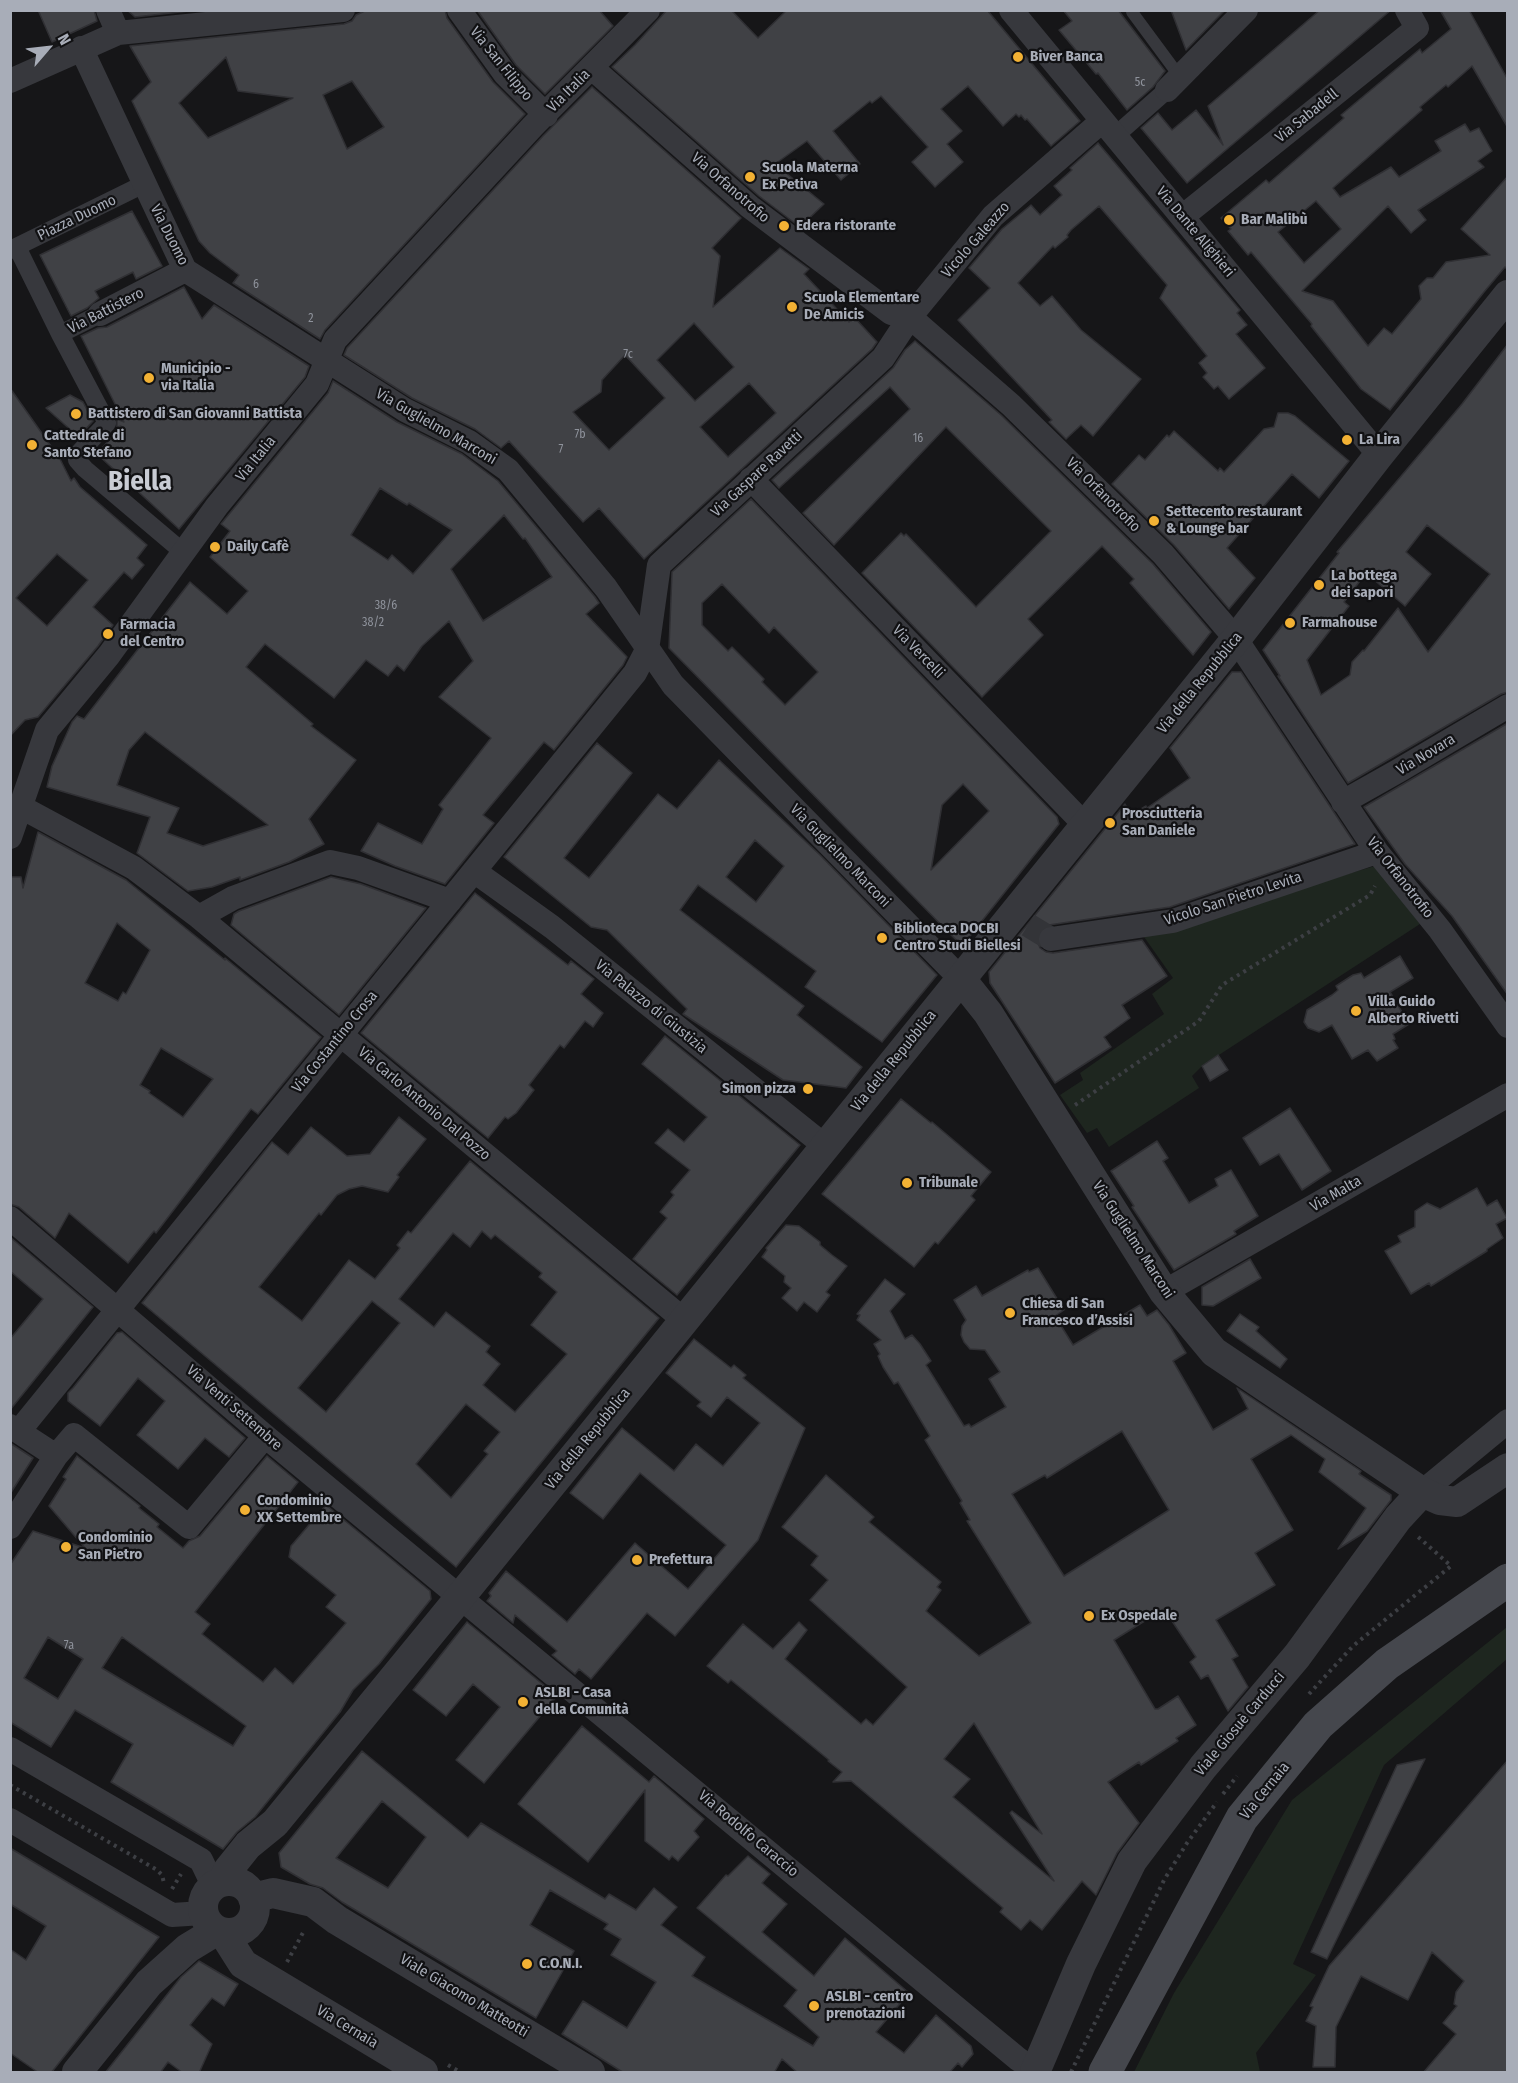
<!DOCTYPE html>
<meta charset="utf-8">
<style>
body{margin:0}
#map{position:relative;width:1518px;height:2083px;overflow:hidden;background:#161618;font-family:"Fira Sans Condensed",sans-serif}
canvas{display:block}
.frame{position:absolute;inset:0;border:12px solid #a8adb8;pointer-events:none}
.north{position:absolute;left:18px;top:18px;width:60px;height:60px;-webkit-text-stroke:4px #111113;paint-order:stroke;rotate:62deg;font-size:16px;font-weight:700;line-height:24px;text-align:center;color:#a8adb8}
.north::after{content:'';display:block;margin:auto;width:21px;height:27px;background:#a8adb8;clip-path:polygon(50% 0,100% 100%,50% 72%,0 100%)}
</style>
<div id="map">
<canvas width="1518" height="2083"></canvas>
<div class="frame"></div>
<div class="north">N</div>
</div>
<script>
const ctx = document.querySelector('canvas').getContext('2d');
ctx.lineJoin = 'round';
function fill(path, color) { ctx.fillStyle = color; ctx.fill(path, 'evenodd'); }
const toPath = rows => new Path2D(rows.map(r => 'M' + r).join(''));
function strokePath(path, color, width, dash) { ctx.strokeStyle = color; ctx.lineWidth = width; ctx.lineCap = dash ? 'butt' : 'round'; ctx.setLineDash(dash || []); ctx.stroke(path); }
function drawText(font, color, halo, rows, align = 'center') {
  ctx.font = font + ' "Fira Sans Condensed",sans-serif'; ctx.lineWidth = 4.5; ctx.setLineDash([]); ctx.textBaseline = 'middle'; ctx.strokeStyle = halo; ctx.fillStyle = color; for (const [text, x, y, turn = 0] of rows) {
    ctx.save(); ctx.translate(x, y); ctx.rotate((+turn || 0) * Math.PI / 180); ctx.textAlign = isNaN(turn) ? turn : align; if (halo) ctx.strokeText(text, 0, 0); ctx.fillText(text, 0, 0); ctx.restore();
  }
}
fill(toPath([
 [1375,866,1420,924,1202,1066,1192,1076,1199,1088,1109,1147,1097,1128,1087,1133,1060,1095,1083,1080,1080,1073,1164,1014,1152,994,1173,978,1142,934],
 [1507,1627,1507,1659,1384,1765,1293,1964,1316,1975,1256,2053,1260,2072,1134,2072,1174,1993,1292,1800]
]), '#1e261f');
const building = toPath([
 [38,10,94,10,97,21,52,42,38,10],
 [127,10,198,10,135,17,127,10],
 [367,10,445,10,447,18,493,82,525,114,325,330,320,339,233,283,239,275,210,253,199,241,132,101,151,82,130,46,344,24,352,21,356,15,367,10],
 [226,57,238,91,293,98,208,138,179,103,226,57],
 [352,81,384,127,347,149,323,95,352,81],
 [477,10,599,10,613,26,545,94,516,65,477,10],
 [667,10,731,10,758,38,787,10,987,10,1080,121,1051,146,1027,119,1025,120,1021,115,1019,117,1016,114,1003,126,968,86,941,109,962,131,947,144,963,162,935,187,912,162,928,147,881,96,872,103,870,101,833,131,860,164,841,180,807,141,775,164,824,204,800,227,759,196,612,67,635,45,667,10],
 [1063,10,1118,10,1165,71,1153,87,1127,110,1098,73,1096,74,1059,30,1072,21,1063,10],
 [1171,10,1225,10,1186,50,1171,10],
 [1320,10,1391,10,1187,183,1141,128,1158,113,1172,130,1196,110,1223,145,1208,106,1320,10],
 [1440,10,1469,10,1508,80,1508,128,1472,66,1448,87,1446,85,1420,107,1422,110,1333,188,1340,197,1391,167,1399,177,1441,151,1435,141,1465,124,1470,132,1479,128,1492,151,1478,161,1484,167,1418,210,1426,220,1411,233,1388,206,1302,291,1333,301,1368,346,1384,328,1392,334,1421,299,1419,286,1427,278,1433,278,1446,262,1490,255,1461,229,1508,176,1508,270,1505,267,1484,292,1390,410,1361,389,1311,326,1312,324,1251,252,1248,255,1228,231,1231,229,1221,218,1266,180,1269,183,1344,118,1341,115,1420,49,1422,53,1451,29,1440,10],
 [1316,201,1341,229,1304,263,1278,232,1316,201],
 [592,87,741,218,712,248,720,256,713,307,780,248,809,269,804,274,849,322,854,317,877,342,872,349,644,559,599,508,583,522,509,441,501,448,475,429,412,398,344,355,347,348,543,136,592,87],
 [694,323,734,367,695,401,657,360,694,323],
 [625,355,665,398,609,450,573,412,601,392,602,380,625,355],
 [749,383,776,413,728,457,700,427,749,383],
 [1098,143,1240,310,1237,313,1247,325,1236,334,1265,368,1229,399,1218,386,1214,389,1203,377,1207,373,1199,363,1207,356,1160,298,1167,285,1099,206,1071,230,1067,235,1068,237,1055,248,1053,246,1018,283,1040,306,1052,296,1081,330,1141,379,1093,436,1081,425,1066,439,1049,422,1052,420,958,320,990,288,969,268,1002,229,1031,205,1040,215,1062,195,1054,186,1072,170,1070,168,1098,143],
 [132,211,162,266,136,279,133,272,95,291,99,298,87,308,71,316,40,255,132,211],
 [184,287,202,319,214,305,309,366,305,377,179,529,97,454,121,426,117,427,117,419,124,422,81,336,98,328,107,327,184,287],
 [915,341,1001,415,1153,564,1211,632,1193,655,1130,583,1134,579,1102,546,1028,619,1043,635,982,697,862,573,901,533,904,536,906,534,976,607,1051,531,946,427,834,545,803,513,910,409,890,387,779,488,772,480,893,368,905,350,915,341],
 [1508,344,1508,692,1501,694,1348,783,1278,676,1280,676,1263,650,1339,553,1337,552,1462,404,1508,344],
 [1427,525,1490,574,1428,652,1398,608,1364,651,1363,650,1352,662,1350,675,1321,695,1307,660,1349,606,1344,602,1366,573,1405,606,1431,574,1406,552,1427,525],
 [333,381,397,422,462,454,498,481,595,597,599,603,586,614,627,657,623,665,554,750,544,742,483,815,494,823,445,884,395,866,361,851,378,823,422,844,443,809,439,805,491,738,439,697,473,661,449,621,422,646,404,671,397,665,388,676,366,660,334,698,265,644,246,667,313,724,311,726,356,760,309,819,324,844,289,862,240,880,240,877,212,887,188,891,137,853,150,817,47,787,52,766,72,722,77,716,84,719,190,582,227,614,248,591,210,557,230,531,221,524,328,393,333,381],
 [380,488,407,505,409,503,452,530,413,574,392,555,388,560,351,535,380,488],
 [504,515,523,539,525,538,552,577,483,621,451,569,504,515],
 [145,732,268,825,203,846,167,833,179,808,117,785,129,750,145,732],
 [10,388,60,459,71,481,74,478,80,487,147,545,137,558,144,565,132,579,124,572,93,607,113,625,98,646,38,717,25,720,10,736,10,388],
 [57,554,88,580,47,626,16,598,57,554],
 [70,395,83,402,93,421,83,432,73,432,46,408,70,395],
 [1278,413,1288,413,1295,416,1349,461,1319,498,1292,474,1227,548,1255,578,1229,609,1174,545,1112,484,1139,455,1145,460,1167,435,1169,437,1174,431,1218,471,1220,468,1224,472,1264,429,1274,427,1278,413],
 [751,499,1057,817,1059,824,962,946,669,648,672,572,751,499],
 [722,584,769,633,774,627,818,672,785,705,762,682,764,679,732,647,728,651,702,625,702,603,722,584],
 [963,784,989,811,931,870,942,805,963,784],
 [1232,672,1241,672,1355,844,1170,907,1049,925,1043,928,1038,933,1037,940,1040,948,1046,952,1053,953,1142,940,1167,976,1122,1005,1130,1018,1104,1037,1111,1047,1055,1083,990,983,989,972,1125,804,1131,815,1146,806,1147,808,1190,778,1170,748,1232,672],
 [1508,723,1508,995,1452,916,1405,864,1364,807,1508,723],
 [597,743,632,773,564,858,589,878,658,794,677,809,719,760,820,855,937,975,882,1042,805,987,816,971,698,885,680,910,804,1006,797,1015,862,1067,846,1088,783,1080,683,1014,687,1009,607,930,591,927,504,857,597,743],
 [755,840,784,866,756,902,726,877,755,840],
 [38,832,126,880,225,960,225,958,321,1037,258,1114,251,1109,156,1233,154,1231,128,1263,69,1213,55,1238,19,1207,10,1204,10,877,21,877,23,888,38,832],
 [117,923,150,950,126,994,123,992,118,1001,85,983,117,923],
 [161,1048,213,1079,183,1117,149,1093,150,1091,140,1085,161,1048],
 [331,877,361,884,426,908,339,1015,231,925,234,914,239,911,331,877],
 [475,893,568,965,571,961,594,979,581,994,603,1013,593,1027,585,1021,564,1048,560,1045,529,1085,534,1090,516,1113,508,1119,505,1117,488,1138,361,1033,475,893],
 [1400,956,1413,978,1390,992,1409,1024,1393,1034,1395,1039,1393,1040,1398,1048,1377,1061,1368,1050,1352,1059,1332,1025,1319,1032,1308,1028,1304,1022,1307,1010,1332,995,1338,990,1336,986,1353,975,1361,973,1364,978,1400,956],
 [665,1036,800,1145,677,1295,633,1259,667,1218,660,1212,674,1195,671,1192,690,1170,655,1143,668,1129,684,1142,707,1117,642,1064,665,1036],
 [1218,1055,1228,1070,1210,1081,1202,1066,1218,1055],
 [901,1099,931,1123,932,1122,991,1172,971,1196,975,1200,938,1244,935,1242,914,1267,822,1194,901,1099],
 [1290,1108,1331,1171,1302,1190,1279,1154,1260,1165,1243,1138,1290,1108],
 [399,1117,426,1139,397,1175,399,1177,388,1192,362,1186,349,1189,337,1195,321,1215,319,1213,259,1287,302,1321,349,1260,375,1279,400,1248,397,1245,408,1231,411,1233,470,1161,659,1318,456,1567,142,1303,272,1142,288,1155,311,1127,347,1156,370,1154,399,1117],
 [482,1231,491,1239,495,1235,542,1273,539,1277,557,1292,531,1325,567,1354,515,1412,483,1385,500,1364,486,1352,490,1346,446,1312,434,1327,399,1299,453,1233,470,1247,482,1231],
 [372,1301,400,1323,326,1412,298,1388,372,1301],
 [466,1404,500,1432,484,1451,488,1454,451,1498,416,1464,466,1404],
 [1157,1141,1168,1158,1163,1161,1189,1203,1218,1186,1215,1179,1231,1170,1258,1216,1234,1231,1236,1234,1174,1270,1132,1207,1134,1206,1111,1171,1157,1141],
 [1477,1188,1487,1206,1497,1200,1507,1218,1496,1224,1503,1238,1487,1249,1487,1251,1431,1286,1429,1283,1411,1294,1385,1251,1401,1242,1398,1236,1415,1227,1415,1211,1427,1203,1440,1209,1477,1188],
 [786,1225,799,1226,820,1242,820,1245,832,1255,847,1266,826,1292,830,1295,817,1312,804,1302,797,1311,782,1298,791,1288,784,1282,785,1276,762,1257,767,1250,766,1248,786,1225],
 [10,1237,93,1307,10,1410,10,1339,43,1299,10,1271,10,1237],
 [1250,1259,1261,1278,1213,1306,1202,1305,1202,1287,1250,1259],
 [1038,1268,1064,1310,1055,1316,1073,1345,1140,1305,1147,1316,1157,1310,1169,1325,1186,1353,1173,1361,1213,1430,1248,1409,1237,1388,1361,1471,1359,1474,1391,1495,1391,1500,1367,1531,1338,1549,1366,1508,1319,1472,1325,1459,1291,1435,1251,1459,1293,1530,1255,1553,1275,1585,1216,1620,1238,1656,1232,1659,1248,1687,1228,1711,1208,1675,1201,1679,1190,1662,1196,1657,1164,1609,1114,1640,1155,1709,1158,1709,1178,1696,1196,1725,1176,1738,1178,1741,1141,1765,1139,1762,1108,1782,1139,1823,1117,1853,1096,1895,1082,1881,1042,1930,1030,1920,1021,1930,1000,1912,1003,1908,851,1781,833,1782,842,1772,828,1761,829,1760,731,1680,728,1683,707,1666,743,1624,773,1649,799,1622,807,1630,785,1659,861,1724,866,1719,873,1725,907,1687,810,1600,828,1580,811,1565,818,1556,782,1527,826,1475,874,1517,869,1522,941,1582,937,1587,941,1590,926,1611,979,1656,1031,1623,967,1521,970,1520,960,1503,962,1501,925,1440,930,1436,898,1382,894,1384,883,1367,878,1356,880,1354,874,1344,881,1340,857,1320,860,1315,857,1314,885,1279,905,1294,890,1311,905,1339,912,1335,920,1344,931,1361,926,1365,964,1426,969,1424,971,1427,1006,1407,989,1379,1000,1372,985,1350,970,1349,964,1342,961,1335,962,1326,966,1320,954,1300,976,1286,982,1296,1028,1270,1029,1272,1038,1268],
 [1122,1431,1169,1510,1064,1576,1012,1494,1045,1475,1047,1478,1122,1431],
 [974,1723,1042,1834,1012,1811,1010,1813,1054,1881,953,1797,970,1779,944,1759,974,1723],
 [1240,1314,1259,1327,1256,1331,1287,1359,1280,1368,1227,1331,1240,1314],
 [122,1332,245,1438,229,1457,205,1438,178,1469,137,1435,165,1401,138,1378,100,1426,68,1401,68,1393,73,1388,117,1333,122,1332],
 [694,1339,731,1368,734,1365,746,1375,743,1378,805,1428,758,1540,675,1636,647,1613,591,1679,579,1669,575,1674,552,1655,557,1651,515,1615,513,1623,487,1601,491,1596,489,1593,506,1571,567,1622,635,1543,688,1589,726,1545,640,1473,603,1519,570,1493,622,1428,674,1471,696,1444,723,1466,760,1423,727,1397,711,1417,697,1406,701,1402,666,1373,694,1339],
 [10,1443,33,1458,10,1494,10,1443],
 [77,1456,140,1506,139,1508,159,1524,157,1527,183,1548,189,1541,200,1536,267,1456,298,1482,195,1612,210,1624,202,1634,263,1682,275,1668,293,1684,346,1623,326,1607,336,1595,289,1557,291,1546,326,1505,430,1591,431,1599,379,1664,353,1690,340,1712,255,1817,237,1832,223,1849,111,1782,133,1744,75,1710,51,1747,10,1722,10,1565,33,1531,85,1548,49,1506,66,1479,63,1477,77,1456],
 [48,1637,83,1659,58,1699,24,1678,48,1637],
 [122,1637,246,1726,233,1746,102,1668,122,1637],
 [467,1622,557,1696,484,1783,456,1760,500,1707,473,1684,446,1716,413,1690,467,1622],
 [582,1726,649,1782,654,1776,704,1819,694,1831,699,1837,678,1861,672,1856,669,1860,645,1841,645,1790,588,1862,518,1804,582,1726],
 [362,1751,468,1838,481,1823,605,1899,609,1894,636,1910,654,1888,677,1907,661,1925,705,1957,692,1976,813,2046,819,2037,784,2006,797,1990,697,1908,726,1875,728,1876,748,1856,770,1874,762,1883,787,1904,762,1932,814,1976,845,1938,909,1993,876,2032,904,2053,936,2015,971,2046,973,2054,962,2067,958,2063,949,2073,798,2073,782,2059,774,2073,624,2073,562,2034,583,2001,627,2028,656,1982,611,1955,621,1939,604,1929,608,1924,550,1890,530,1925,574,1951,536,2018,342,1902,323,1888,310,1884,281,1867,279,1853,362,1751],
 [382,1801,426,1837,388,1888,336,1858,382,1801],
 [1425,1759,1327,1959,1311,1952,1397,1765,1425,1759],
 [1508,1760,1508,2073,1423,2073,1456,2034,1443,2023,1457,2006,1454,2004,1456,1992,1464,1981,1432,1952,1408,2000,1361,1976,1336,2027,1335,2067,1313,2067,1316,2026,1306,2021,1313,2007,1310,2006,1329,1966,1508,1760],
 [10,1848,159,1937,51,2073,39,2073,10,2053,10,1949,26,1960,46,1926,10,1904,10,1848],
 [199,1961,238,1984,224,2006,212,1998,190,2025,212,2044,199,2073,183,2073,168,2062,160,2073,105,2073,181,1977,199,1961]
]);
fill(building, '#404145');
strokePath(building, '#303034', 1.5);
strokePath(toPath([
 [1028,925,1051,939]
]), '#333438', 24, [24, 12]);
strokePath(toPath([
 [1075,1105,1199,1021,1222,985,1370,895,1375,886],
 [1309,1694,1353,1646,1451,1566,1416,1535],
 [10,1785,157,1870,162,1875,164,1883],
 [1223,1794,1237,1776],
 [172,1889,181,1874],
 [287,1962,305,1929],
 [448,2065,460,2072],
 [1071,2072,1164,1880,1187,1843,1217,1802]
]), '#3d3f44', 4, [3, 4.5]);
strokePath(toPath([
 [1132,12,1180,77]
]), '#37383d', 12);
strokePath(toPath([
 [1115,136,1167,90],
 [17,247,60,334],
 [10,250,144,184],
 [100,314,60,334,107,423,78,454,77,460,85,469,183,552]
]), '#37383d', 18);
strokePath(toPath([
 [108,10,118,33],
 [459,10,505,74,546,115],
 [1011,10,1379,455],
 [81,48,185,270,405,410,469,442,508,470,606,588,673,685,961,979],
 [592,68,750,207,891,313,910,317,1011,405,1163,554,1236,639,1377,852,1440,930,1508,1026],
 [10,81,118,33,343,10],
 [1167,90,1246,10],
 [1182,217,1417,28,1407,10],
 [100,314,185,270],
 [751,479,1085,825],
 [1343,802,1398,771,1508,706],
 [21,807,134,868,199,917,684,1320],
 [10,837,47,730,109,655,217,506,317,384,335,340,533,126,648,10],
 [474,871,552,927,825,1146],
 [199,917,233,898,330,862,358,868,450,901],
 [1051,939,1173,921,1377,852],
 [10,1218,265,1436,1018,2059,1036,2071],
 [1164,1292,1508,1095],
 [10,1426,56,1456,74,1435,189,1527,265,1436],
 [19,1431,635,673,647,650,659,565,883,358,910,317,993,216,1102,121],
 [1422,1492,1508,1421],
 [10,1527,56,1456],
 [10,1749,201,1860,213,1885],
 [10,1820,172,1915,203,1913]
]), '#37383d', 24);
strokePath(toPath([
 [961,979,988,1013,1164,1292,1214,1352,1422,1492,1440,1500,1457,1502,1508,1468],
 '203 1907a26 26 0 1 1 52 0a26 26 0 1 1-52 0Z',
 [223,1881,228,1870,248,1845,275,1823,461,1596,961,979,1236,639,1379,455,1508,295],
 [253,1898,273,1893,313,1902,337,1920,590,2072],
 [224,1934,243,1964,423,2072],
 [77,2072,149,1983,188,1948,216,1931],
 [1035,2072,1081,1964,1132,1861,1203,1767,1297,1656,1398,1518,1422,1492]
]), '#37383d', 30);
strokePath(toPath([
 [1105,2072,1242,1818,1318,1725,1387,1664,1508,1580]
]), '#45474d', 33);
for (const [x, y, r, color] of [
 [1018,57,6,"#f2b134"],
 [750,177,6,"#f2b134"],
 [1229,220,6,"#f2b134"],
 [784,226,6,"#f2b134"],
 [792,307,6,"#f2b134"],
 [149,378,6,"#f2b134"],
 [76,414,6,"#f2b134"],
 [1347,440,6,"#f2b134"],
 [32,445,6,"#f2b134"],
 [1154,521,6,"#f2b134"],
 [215,547,6,"#f2b134"],
 [1319,585,6,"#f2b134"],
 [1290,623,6,"#f2b134"],
 [108,634,6,"#f2b134"],
 [1110,823,6,"#f2b134"],
 [882,938,6,"#f2b134"],
 [1356,1011,6,"#f2b134"],
 [808,1089,6,"#f2b134"],
 [907,1183,6,"#f2b134"],
 [1010,1313,6,"#f2b134"],
 [245,1510,6,"#f2b134"],
 [66,1547,6,"#f2b134"],
 [637,1560,6,"#f2b134"],
 [1089,1616,6,"#f2b134"],
 [523,1702,6,"#f2b134"],
 [527,1964,6,"#f2b134"],
 [814,2006,6,"#f2b134"]
]) { const dot = new Path2D(); dot.arc(x, y, r, 0, 2 * Math.PI); ctx.fillStyle = color; ctx.fill(dot); strokePath(dot, '#111113', 2); }
drawText('12px', '#8e929b', null, [
 ["5c",1140,83],
 ["6",256,285],
 ["2",311,319],
 ["7c",628,355],
 ["7b",580,435],
 ["16",918,439],
 ["7",561,450],
 ["38/6",386,606],
 ["38/2",373,623],
 ["7a",69,1646]
]);
drawText('bold 15px', '#a8adb8', '#111113', [
 ["Biver Banca",1030,57],
 ["Scuola Materna",762,168],
 ["Ex Petiva",762,185],
 ["Bar Malibù",1241,220],
 ["Edera ristorante",796,226],
 ["Scuola Elementare",804,298],
 ["De Amicis",804,315],
 ["Municipio -",161,369],
 ["via Italia",161,386],
 ["Battistero di San Giovanni Battista",88,414],
 ["Cattedrale di",44,436],
 ["Santo Stefano",44,453],
 ["La Lira",1359,440],
 ["Settecento restaurant",1166,512],
 ["& Lounge bar",1166,529],
 ["Daily Cafè",227,547],
 ["La bottega",1331,576],
 ["dei sapori",1331,593],
 ["Farmahouse",1302,623],
 ["Farmacia",120,625],
 ["del Centro",120,642],
 ["Prosciutteria",1122,814],
 ["San Daniele",1122,831],
 ["Biblioteca DOCBI",894,929],
 ["Centro Studi Biellesi",894,946],
 ["Villa Guido",1368,1002],
 ["Alberto Rivetti",1368,1019],
 ["Simon pizza",796,1089,"right"],
 ["Tribunale",919,1183],
 ["Chiesa di San",1022,1304],
 ["Francesco d’Assisi",1022,1321],
 ["Condominio",257,1501],
 ["XX Settembre",257,1518],
 ["Condominio",78,1538],
 ["San Pietro",78,1555],
 ["Prefettura",649,1560],
 ["Ex Ospedale",1101,1616],
 ["ASLBI - Casa",535,1693],
 ["della Comunità",535,1710],
 ["C.O.N.I.",539,1964],
 ["ASLBI - centro",826,1997],
 ["prenotazioni",826,2014]
], 'left');
drawText('15px', '#a8adb8', '#111113', [
 ["Via San Filippo",501,64,51],
 ["Via Italia",569,91,-45],
 ["Via Sabadell",1307,116,-39],
 ["Via Orfanotrofio",730,188,41],
 ["Piazza Duomo",77,218,-26],
 ["Via Dante Alighieri",1195,232,50],
 ["Via Duomo",169,235,63],
 ["Vicolo Galeazzo",976,240,-49],
 ["Via Battistero",106,311,-27],
 ["Via Guglielmo Marconi",436,427,30],
 ["Via Italia",256,459,-51],
 ["Via Gaspare Ravetti",757,474,-43],
 ["Via Orfanotrofio",1103,495,45],
 ["Via Vercelli",918,652,46],
 ["Via della Repubblica",1200,683,-51],
 ["Via Novara",1426,755,-31],
 ["Via Guglielmo Marconi",840,856,46],
 ["Via Orfanotrofio",1400,878,52],
 ["Vicolo San Pietro Levita",1233,899,-18],
 ["Via Palazzo di Giustizia",651,1007,39],
 ["Via Costantino Crosa",335,1042,-51],
 ["Via della Repubblica",894,1061,-51],
 ["Via Carlo Antonio Dal Pozzo",424,1104,40],
 ["Via Malta",1336,1194,-30],
 ["Via Guglielmo Marconi",1133,1240,57],
 ["Via Venti Settembre",234,1408,41],
 ["Via della Repubblica",588,1439,-51],
 ["Viale Giosuè Carducci",1240,1724,-50],
 ["Via Cernaia",1265,1791,-51],
 ["Via Rodolfo Caraccio",748,1834,40],
 ["Viale Giacomo Matteotti",464,1996,31],
 ["Via Cernaia",347,2027,31]
]);
drawText('bold 27px', '#c9ccd4', '#111113', [
 ["Biella",140,482]
]);
</script>
